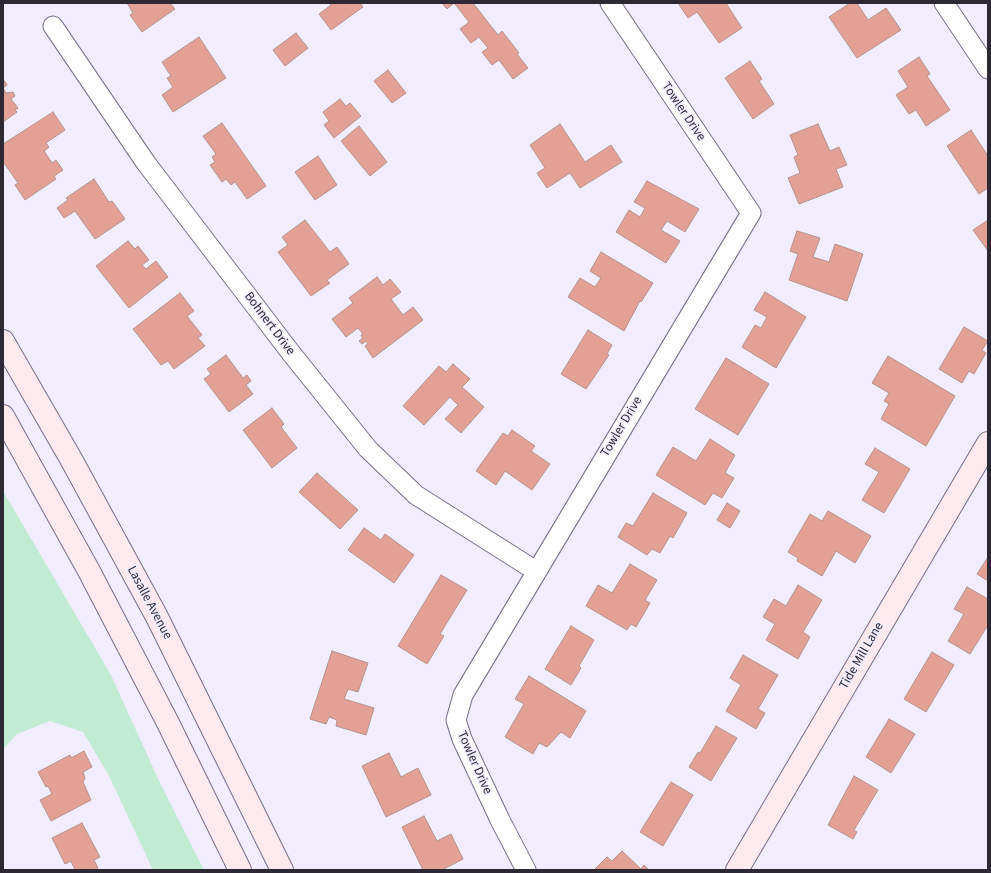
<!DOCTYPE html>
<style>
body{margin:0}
#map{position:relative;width:991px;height:873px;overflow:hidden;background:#f2ecff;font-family:"Source Sans 3",sans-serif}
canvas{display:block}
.frame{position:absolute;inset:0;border:4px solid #2c2934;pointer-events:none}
</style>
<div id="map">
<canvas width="991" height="873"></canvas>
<div class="frame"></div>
</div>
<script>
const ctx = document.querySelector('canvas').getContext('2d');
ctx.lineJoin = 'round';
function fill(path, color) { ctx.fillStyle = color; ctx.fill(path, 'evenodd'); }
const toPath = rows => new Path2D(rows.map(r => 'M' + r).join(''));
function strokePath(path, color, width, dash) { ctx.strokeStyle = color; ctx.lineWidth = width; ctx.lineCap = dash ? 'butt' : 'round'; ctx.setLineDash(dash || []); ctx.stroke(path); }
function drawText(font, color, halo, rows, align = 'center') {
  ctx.font = font + ' "Source Sans 3",sans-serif'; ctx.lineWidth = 3; ctx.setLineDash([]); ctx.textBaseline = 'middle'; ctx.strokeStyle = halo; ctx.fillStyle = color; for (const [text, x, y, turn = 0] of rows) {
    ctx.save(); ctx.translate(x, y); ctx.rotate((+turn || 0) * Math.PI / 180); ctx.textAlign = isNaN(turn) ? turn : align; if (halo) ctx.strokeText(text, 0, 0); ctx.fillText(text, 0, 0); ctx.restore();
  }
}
fill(toPath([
 [3,491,111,675,159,781,204,870,153,870,109,776,83,732,50,721,17,734,3,749]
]), '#c1ebd2');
const building = toPath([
 [127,3,170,3,175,9,142,32,130,15,133,13,127,3],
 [329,3,360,3,363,7,331,30,319,14,331,5,329,3],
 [442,3,473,3,498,35,502,31,519,53,517,54,528,68,513,79,499,60,492,65,482,52,488,48,479,37,471,43,460,29,469,22,454,3,447,9,442,3],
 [678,3,726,3,742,28,719,43,697,12,688,18,678,3],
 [850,3,857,3,868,20,886,8,901,30,857,58,829,17,850,3],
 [296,33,308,48,285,66,273,50,296,33],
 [199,37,226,78,173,112,162,95,173,87,167,78,171,76,162,62,199,37],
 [919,57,930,74,927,76,950,110,926,126,916,110,909,114,896,95,908,87,898,71,919,57],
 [750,61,762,79,759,81,774,104,753,119,725,78,750,61],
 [388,70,406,93,392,103,374,81,388,70],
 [3,79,7,85,3,88,6,93,13,92,15,96,11,99,18,108,15,110,17,112,3,122,3,79],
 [340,99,346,106,350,103,361,116,334,138,324,125,329,121,323,112,340,99],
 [53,112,65,130,46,143,49,147,44,151,52,163,56,160,63,170,54,176,56,179,25,200,15,185,18,183,4,163,3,164,3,144,53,112],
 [222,123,266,186,247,199,235,182,231,185,226,179,222,182,210,165,215,162,212,157,216,154,203,136,222,123],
 [560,124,585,162,611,145,622,162,580,188,570,173,547,188,537,173,545,168,530,145,560,124],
 [818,124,830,151,839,147,847,165,836,169,843,187,799,204,788,178,800,173,794,157,798,155,790,135,818,124],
 [359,126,387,162,370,176,341,141,359,126],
 [971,130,988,156,988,188,979,194,947,146,971,130],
 [318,156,337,185,315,200,295,172,318,156],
 [94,179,109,202,112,201,125,219,95,239,75,211,64,218,57,208,68,200,66,198,94,179],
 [647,181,699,209,685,232,667,221,661,230,680,241,666,263,616,232,629,210,640,217,645,208,634,202,647,181],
 [305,220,330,252,337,247,349,264,327,280,330,283,311,296,278,252,288,245,282,237,305,220],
 [988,220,988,251,973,230,988,220],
 [797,231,820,238,813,257,829,262,835,244,863,254,847,301,789,280,798,254,790,251,797,231],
 [128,241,135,249,138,246,149,260,142,265,146,269,156,261,168,277,129,308,96,266,128,241],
 [601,252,653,283,641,302,640,301,624,331,568,297,580,278,595,287,601,278,590,271,601,252],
 [377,277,383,285,390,279,401,292,391,299,403,315,413,307,423,320,373,358,365,346,368,344,366,341,362,344,359,341,363,338,361,335,363,334,358,328,346,337,332,319,353,303,349,298,377,277],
 [765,292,806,317,776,368,742,347,755,325,761,328,767,317,754,310,765,292],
 [180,293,194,311,187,316,202,335,198,338,205,346,174,369,168,361,161,365,133,329,180,293],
 [964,327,988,341,982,350,986,353,974,374,969,371,962,383,939,369,964,327],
 [588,330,612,345,607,354,609,355,586,389,561,374,588,330],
 [226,355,243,378,247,375,251,381,246,385,253,394,229,412,204,379,211,374,207,369,226,355],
 [888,356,955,396,926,446,881,419,889,404,884,401,889,393,872,383,888,356],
 [726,358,769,384,738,435,695,409,726,358],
 [453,364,470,379,462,387,484,407,461,433,445,419,458,405,450,397,424,425,403,406,439,366,446,372,453,364],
 [272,408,284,424,281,427,297,448,272,468,243,430,272,408],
 [512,430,535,446,531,451,550,464,532,490,505,471,496,485,476,471,503,433,508,436,512,430],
 [710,439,735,455,725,473,734,478,722,498,713,493,705,505,656,475,673,447,696,461,710,439],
 [875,448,910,469,884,513,862,500,879,472,865,464,875,448],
 [317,473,358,510,340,529,299,492,317,473],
 [653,493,687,513,673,538,670,536,660,553,652,549,647,555,618,537,626,523,633,526,653,493],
 [727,503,740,511,730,528,717,520,727,503],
 [828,511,871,536,855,563,836,551,822,576,797,561,798,558,788,552,810,514,822,521,828,511],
 [364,528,381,540,385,534,414,555,394,583,348,550,364,528],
 [988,557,988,581,977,574,988,557],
 [630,564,657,580,645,600,650,603,636,627,631,624,627,630,586,606,598,585,612,593,630,564],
 [441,575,467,590,440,634,444,636,427,664,398,646,441,575],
 [798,585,822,600,803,632,810,637,798,659,766,640,775,624,763,617,774,599,786,606,798,585],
 [967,587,988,599,988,625,970,654,948,641,964,614,954,609,967,587],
 [571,626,594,640,579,666,581,668,571,685,545,669,571,626],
 [332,651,368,663,358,692,348,689,344,699,374,708,366,735,336,726,337,720,329,717,326,724,310,719,332,651],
 [932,652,954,665,926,712,904,699,932,652],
 [743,655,778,675,758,709,765,713,756,729,726,711,741,685,730,678,743,655],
 [529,676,586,711,570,738,561,732,547,747,539,743,533,754,505,737,524,704,515,699,529,676],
 [889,719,915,734,891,773,866,757,889,719],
 [716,726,737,738,711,781,689,767,698,752,700,753,716,726],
 [84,751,92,767,83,772,85,778,83,782,91,800,51,821,40,800,52,794,48,786,46,787,38,772,70,755,71,758,84,751],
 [389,753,401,777,418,768,431,795,386,817,362,766,389,753],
 [854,776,878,790,854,830,857,832,853,839,828,825,854,776],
 [671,782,693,795,663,846,640,832,671,782],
 [424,816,437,841,451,834,463,859,442,870,423,870,402,827,424,816],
 [82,823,100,857,94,860,98,868,95,870,75,870,71,861,65,864,52,838,82,823],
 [622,851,641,869,644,865,649,870,595,869,607,857,612,861,622,851]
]);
fill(building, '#e3a196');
strokePath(building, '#b4928c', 1);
const street = toPath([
 [944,3,988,69],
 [53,26,146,163,291,353,368,449,416,495,536,571],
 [526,870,500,820,462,739,456,720,463,695,751,213,610,3]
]);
const secondary = toPath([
 [3,341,71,459,157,617,282,870],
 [3,416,89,571,168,723,240,870],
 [737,870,988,443]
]);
strokePath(street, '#766e89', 21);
strokePath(secondary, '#766e89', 24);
strokePath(street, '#fff', 19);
strokePath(secondary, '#fceaee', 22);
drawText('13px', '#2c2934', '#f2ecff', [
 ["Towler Drive",683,112,56],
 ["Bohnert Drive",269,324,53],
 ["Towler Drive",622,427,-59],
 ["Lasalle Avenue",149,603,62],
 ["Tide Mill Lane",862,656,-60],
 ["Towler Drive",474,763,66]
]);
</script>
